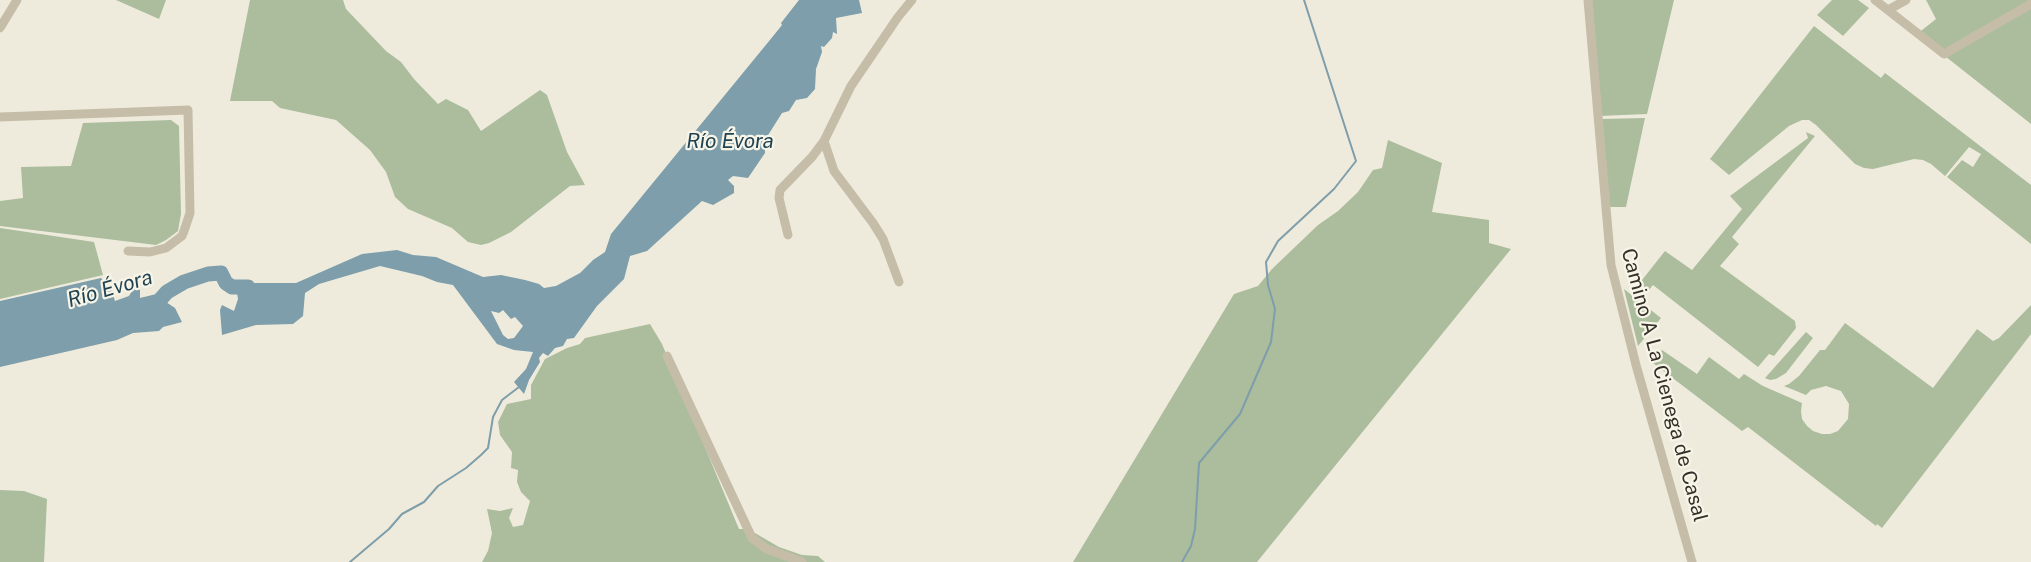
<!DOCTYPE html>
<meta charset="utf-8">
<style>
body{margin:0}
canvas{display:block;background:#efebdc}
</style>
<canvas width="2031" height="562"></canvas>
<script>
const ctx = document.querySelector('canvas').getContext('2d');
ctx.lineJoin = 'round';
function fill(path, color) { ctx.fillStyle = color; ctx.fill(path, 'evenodd'); }
const toPath = rows => new Path2D(rows.map(r => 'M' + r).join(''));
function strokePath(path, color, width, dash) { ctx.strokeStyle = color; ctx.lineWidth = width; ctx.lineCap = dash ? 'butt' : 'round'; ctx.setLineDash(dash || []); ctx.stroke(path); }
function drawText(font, color, halo, rows, align = 'center') {
  ctx.font = font + ' "Public Sans",sans-serif'; ctx.lineWidth = 4.5; ctx.setLineDash([]); ctx.textBaseline = 'middle'; ctx.strokeStyle = halo; ctx.fillStyle = color; for (const [text, x, y, turn = 0] of rows) {
    ctx.save(); ctx.translate(x, y); ctx.rotate((+turn || 0) * Math.PI / 180); ctx.textAlign = isNaN(turn) ? turn : align; if (halo) ctx.strokeText(text, 0, 0); ctx.fillText(text, 0, 0); ctx.restore();
  }
}
fill(toPath([
 [116,0,166,0,159,19],
 [250,0,343,0,346,9,386,51,401,62,414,79,438,104,446,99,468,110,481,131,540,90,547,95,567,152,585,185,570,186,511,232,489,243,481,245,468,242,452,228,408,209,395,197,386,172,370,150,336,120,280,108,272,101,230,101],
 [1592,0,1674,0,1647,114,1600,116],
 [1832,0,1858,0,1869,8,1843,36,1817,15],
 [1926,0,2031,0,2031,124,1917,34,1936,19],
 [1814,26,1881,78,1885,73,2031,185,2031,244,1947,177,1962,160,1973,167,1981,154,1969,147,1945,176,1931,164,1923,160,1914,159,1873,169,1864,168,1855,164,1816,125,1809,120,1802,120,1789,126,1729,175,1710,159],
 [1645,118,1626,207,1607,207,1600,119],
 [171,120,179,126,181,214,178,231,166,240,156,245,0,226,0,201,23,198,21,167,71,166,83,123],
 [1806,132,1815,136,1732,237,1739,244,1720,266,1795,321,1796,328,1774,356,1769,354,1758,367,1653,285,1649,290,1641,284,1642,280,1665,251,1692,270,1742,209,1730,196,1808,138],
 [1388,140,1442,163,1432,212,1489,220,1489,243,1511,249,1257,562,1073,562,1234,294,1258,286,1272,269,1318,225,1338,211,1358,192,1373,170,1382,168],
 [0,228,94,242,103,275,0,299],
 [1624,289,1661,318,1638,346],
 [2031,305,2031,334,1882,528,1877,524,1876,526,1748,427,1742,431,1653,363,1662,350,1697,374,1709,357,1739,379,1744,374,1763,386,1802,403,1801,411,1802,419,1807,426,1813,431,1822,434,1830,434,1838,431,1848,419,1849,404,1841,391,1826,386,1811,390,1806,395,1784,386,1789,384,1799,376,1820,350,1825,350,1845,323,1933,388,1977,329,1993,341,1999,338],
 [650,324,662,344,739,529,748,529,779,547,802,555,818,556,825,562,482,562,488,551,492,533,487,509,500,511,513,508,509,518,513,527,523,525,530,501,521,492,517,482,518,470,511,468,512,452,500,435,498,422,507,404,531,399,531,385,545,359,567,348,580,344,585,338],
 [1806,332,1813,338,1786,373,1776,379,1770,380,1765,378],
 [0,490,24,491,47,499,44,562,0,562]
]), '#abbd9d');
fill(toPath([
 [799,0,859,0,862,13,836,18,837,34,833,32,832,38,824,47,821,46,822,52,816,69,815,89,807,98,796,100,789,111,782,113,765,140,765,153,748,178,733,176,728,180,734,186,734,193,713,205,702,201,647,251,630,256,624,279,597,306,574,338,567,339,563,346,555,348,548,356,543,353,539,358,540,362,529,380,524,394,514,382,526,369,533,352,514,350,497,344,453,285,437,282,422,276,380,266,319,284,305,293,303,316,293,324,256,325,222,335,220,310,222,305,234,311,238,299,237,293,240,288,251,283,296,283,362,254,397,250,413,255,436,257,483,277,501,275,525,280,539,284,544,288,556,286,580,273,593,260,605,252,611,234,774,35,782,25,781,23],
 [503,310,511,319,515,317,523,326,514,338,508,339,503,335,491,311,499,313],
 [101,278,112,291,115,301,129,296,135,286,140,290,140,298,157,296,175,308,182,322,163,327,159,331,133,333,117,340,0,367,0,301]
]), '#7d9eaa');
strokePath(toPath([
 [350,562,389,529,402,514,424,502,438,486,466,468,481,455,488,448,493,417,502,400,519,387],
 [1182,562,1191,546,1195,529,1199,463,1240,414,1271,342,1275,309,1268,285,1266,262,1278,241,1334,189,1356,161,1304,0]
]), '#7d9eaa', 2);
strokePath(toPath([
 [143,305,159,301,167,292,184,282,208,274,221,273,226,283,232,287,248,287,255,298]
]), '#7d9eaa', 15);
strokePath(toPath([
 [1588,0,1611,265,1636,365,1692,562],
 [1875,0,1944,54,2031,4],
 [1888,10,1906,0],
 [0,28,17,0],
 [0,117,188,110,190,213,184,231,182,236,166,248,150,252,128,251],
 [824,141,834,171,873,223,883,239,899,282],
 [788,235,779,198,780,190,812,157,824,141,851,86,898,17,912,0],
 [667,356,752,538,767,549,802,562]
]), '#c6bda9', 9);
drawText('20px', '#342f28', '#f7f4e8', [
 ["Camino A La Cienega de Casal",1664,385,75]
]);
drawText('italic 21px', '#224452', '#f7f4e8', [
 ["Río Évora",730,142],
 ["Río Évora",110,289,-16]
]);
</script>
